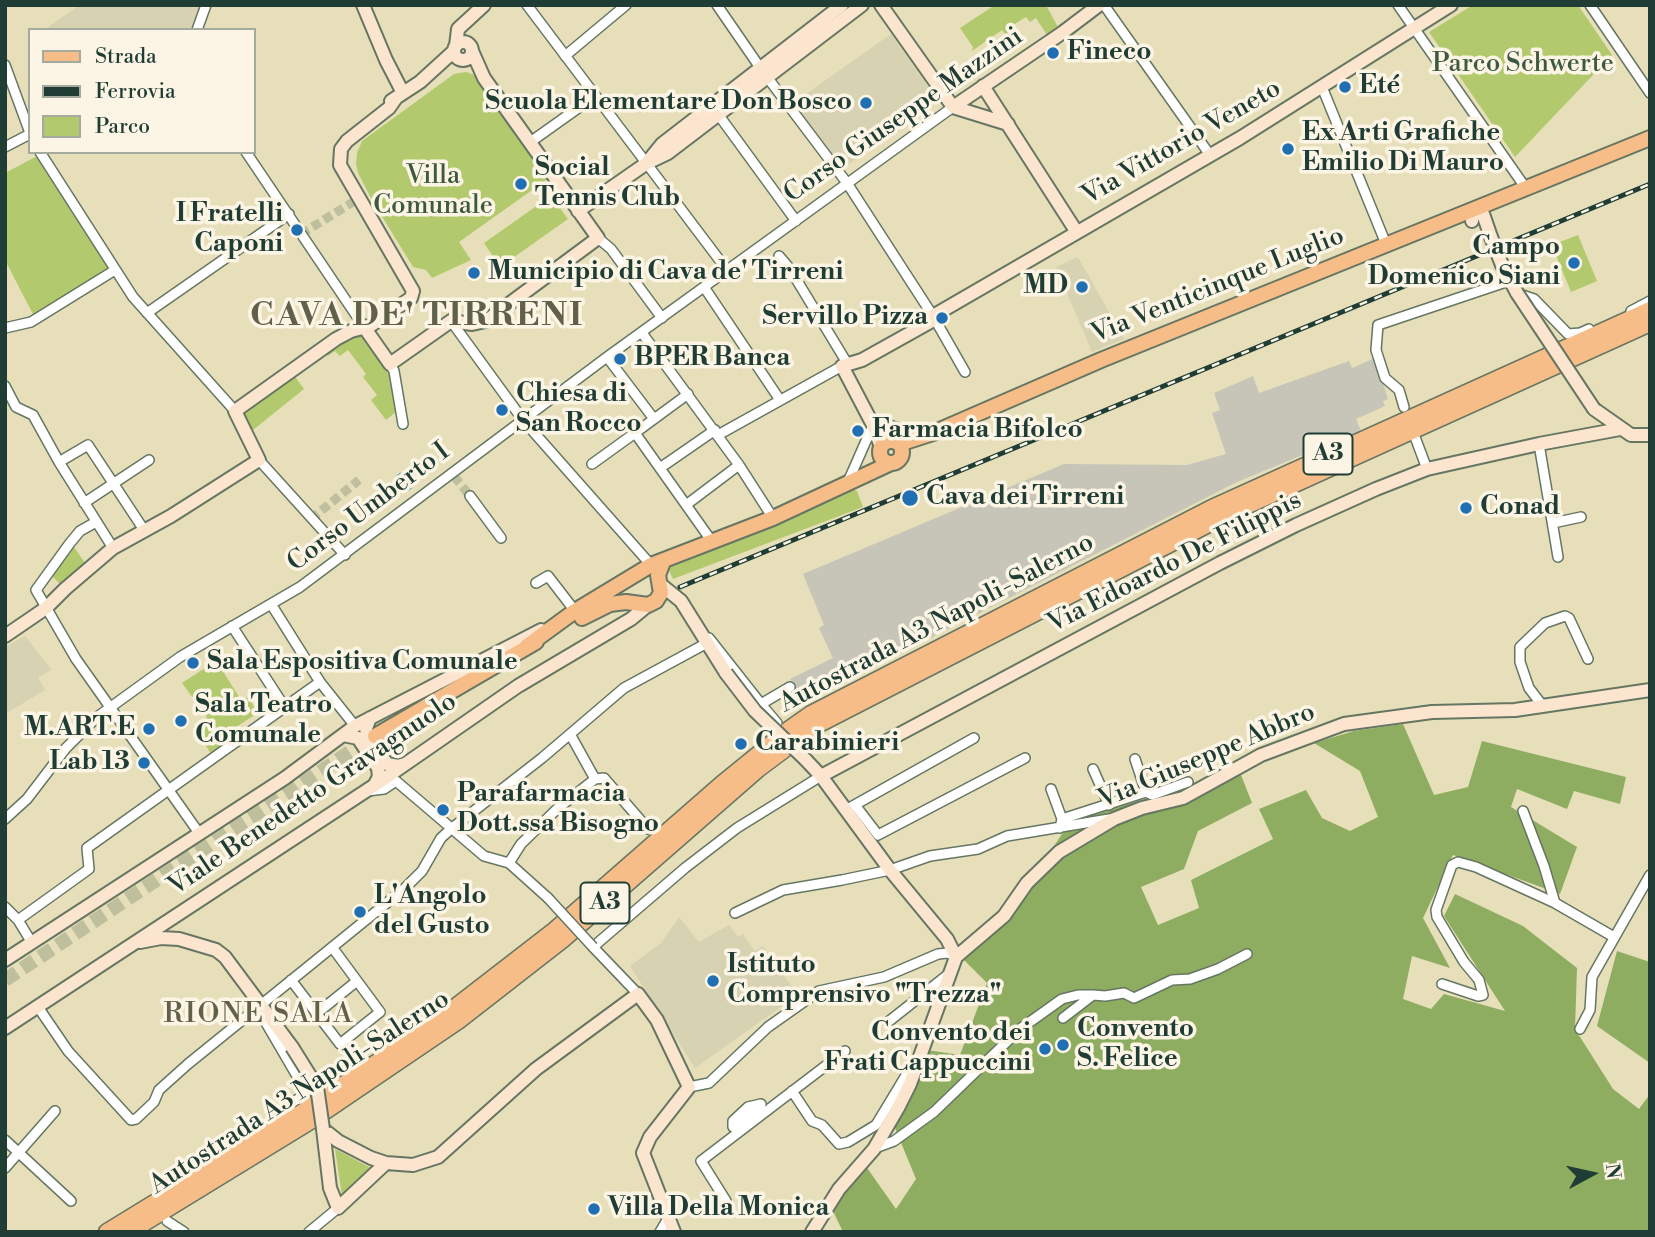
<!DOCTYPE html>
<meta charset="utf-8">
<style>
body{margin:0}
#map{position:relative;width:1655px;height:1237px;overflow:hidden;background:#e7dfb9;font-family:"Libre Bodoni",serif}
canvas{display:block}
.frame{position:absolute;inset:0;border:7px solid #1f3d34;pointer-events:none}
.legend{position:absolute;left:28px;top:28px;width:228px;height:126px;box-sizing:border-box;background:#fcf5e5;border:2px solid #a4ab9e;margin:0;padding:9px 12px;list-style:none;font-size:21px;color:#1f3d34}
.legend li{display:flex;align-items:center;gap:14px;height:35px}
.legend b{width:35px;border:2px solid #a4ab9e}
.north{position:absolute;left:1557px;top:1139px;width:70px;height:70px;-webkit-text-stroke:5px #fcf5e5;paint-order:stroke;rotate:82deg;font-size:19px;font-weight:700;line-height:28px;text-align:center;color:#1f3d34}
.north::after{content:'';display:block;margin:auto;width:24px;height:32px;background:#1f3d34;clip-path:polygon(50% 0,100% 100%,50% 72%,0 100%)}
</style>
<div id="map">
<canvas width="1655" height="1237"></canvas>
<div class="frame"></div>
<ul class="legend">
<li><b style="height:9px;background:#f7bd88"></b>Strada</li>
<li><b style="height:9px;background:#1f3d34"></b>Ferrovia</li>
<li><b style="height:19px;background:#b3c96e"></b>Parco</li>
</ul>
<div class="north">N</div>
</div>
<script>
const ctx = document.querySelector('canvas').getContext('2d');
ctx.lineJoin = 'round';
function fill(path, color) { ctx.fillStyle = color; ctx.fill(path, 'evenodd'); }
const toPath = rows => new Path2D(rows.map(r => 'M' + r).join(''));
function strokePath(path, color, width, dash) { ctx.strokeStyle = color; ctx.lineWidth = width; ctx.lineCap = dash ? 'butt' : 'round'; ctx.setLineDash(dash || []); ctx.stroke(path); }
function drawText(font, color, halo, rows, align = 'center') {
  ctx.font = font + ' "Libre Bodoni",serif'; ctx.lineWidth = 7; ctx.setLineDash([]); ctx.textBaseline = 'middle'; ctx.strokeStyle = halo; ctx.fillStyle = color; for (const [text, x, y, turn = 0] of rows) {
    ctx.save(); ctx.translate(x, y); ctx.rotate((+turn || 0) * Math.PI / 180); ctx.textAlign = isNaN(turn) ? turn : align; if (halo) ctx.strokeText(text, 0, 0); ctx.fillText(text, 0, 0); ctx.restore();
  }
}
fill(toPath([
 [80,5,203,5,194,30,50,30,48,27],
 [891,34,939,102,839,171,792,104],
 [1078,257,1124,339,1092,352,1056,267],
 [25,636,52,670,38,677,45,690,5,714,5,647],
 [679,917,699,942,729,925,738,937,743,934,755,951,763,946,798,995,695,1068,630,966,661,943]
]), '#d7d2b2');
fill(toPath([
 [1375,358,1388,399,1383,401,1385,406,1356,419,1361,431,1237,482,826,691,820,678,797,690,790,679,833,658,819,628,824,625,803,574,1064,464,1187,465,1226,454,1212,413,1220,410,1214,393,1253,376,1259,393,1349,361,1352,368]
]), '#c6c5b8');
fill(toPath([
 [995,5,1046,5,1059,29,1047,35,1036,18,1030,22,1026,17,1010,27,1014,33,1008,38,1002,30,972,51,973,47,960,28],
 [1473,5,1578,5,1612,55,1515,157,1429,32],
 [466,72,478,76,549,178,459,242,471,260,432,278,426,270,413,267,372,200,358,173,356,164,357,153,362,141,454,74],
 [41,154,115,270,36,320,5,260,5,173],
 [545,200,548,204,554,200,568,219,500,267,484,243],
 [1578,235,1597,281,1571,292,1552,245],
 [360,332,390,376,397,411,386,420,371,400,377,395,363,377,366,374,348,350,340,356,335,351,328,356,324,351],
 [293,374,304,389,253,430,241,411],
 [852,489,857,491,863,507,673,579,667,566],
 [72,544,85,563,60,584,50,574],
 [219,665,241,700,248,697,258,713,236,727,239,733,212,755,193,727,207,717,182,683,205,668,208,672],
 [335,1149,371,1168,342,1196]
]), '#b3c96e');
fill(toPath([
 [1403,724,1434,795,1468,787,1482,741,1626,777,1620,804,1574,791,1567,809,1517,789,1511,807,1577,847,1560,894,1453,855,1423,918,1450,968,1412,956,1403,999,1431,1009,1444,994,1505,1011,1444,916,1455,894,1523,926,1577,968,1575,1029,1613,1089,1639,1109,1650,1094,1650,1232,843,1232,832,1209,865,1165,896,1209,916,1179,895,1128,927,1050,960,1055,987,983,963,959,996,931,1073,818,1241,775,1252,803,1198,831,1184,869,1141,887,1158,925,1199,908,1191,880,1273,839,1259,809,1306,790,1322,818,1350,831,1378,817,1360,771,1314,743,1354,731],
 [1617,951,1650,962,1650,1063,1597,1026]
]), '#8ead61');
fill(toPath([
 '394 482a10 10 0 1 1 20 0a10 10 0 1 1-20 0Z'
]), '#40aebd');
strokePath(toPath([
 [301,234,358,199],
 [454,476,470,496],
 [311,519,359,480]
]), '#bfbf9e', 9, [9, 4.5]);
strokePath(toPath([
 [5,980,371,738]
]), '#bfbf9e', 14, [14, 7]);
const street = toPath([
 [527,5,727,270],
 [717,5,761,69,847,183,933,316,965,372],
 [1104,5,1210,155],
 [1398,5,1525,187],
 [1590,5,1650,93],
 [197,30,206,5],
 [565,56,626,5],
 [5,65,30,133],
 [1322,87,1386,244],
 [715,110,796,221],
 [529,143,595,96],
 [5,147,30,134],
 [40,152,133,297,235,411],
 [246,152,364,327],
 [598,238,611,249,662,318],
 [779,256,790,269,847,363],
 [704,287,780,400],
 [1519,294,1534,299,1568,334,1580,333,1589,329],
 [1631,311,1650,301],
 [147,313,289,214],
 [451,321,523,420,651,565],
 [5,328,31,322,115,270],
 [642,333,739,465,773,518],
 [607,357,654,419],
 [390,364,394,371,403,424],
 [5,386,16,407,33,415,59,462,113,548],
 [688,394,635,433,713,543],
 [1404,407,1399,390,1385,378,1376,350,1378,325,1509,281],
 [877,421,922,436],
 [718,435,842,366],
 [1415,437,1427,469],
 [1539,444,1558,557],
 [259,460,345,555],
 [59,462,88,445,144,530],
 [592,464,635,433],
 [660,468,715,430],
 [847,484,873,425],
 [470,496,501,538],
 [84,503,149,460],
 [686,505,739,465],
 [96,522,80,531,70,543,36,590,76,659,199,833],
 [1553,523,1581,517],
 [536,583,548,576,575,611],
 [271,604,320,682,355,726],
 [232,626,284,706],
 [709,638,761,704,790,687],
 [761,704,777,723],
 [1542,705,1529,688,1520,662,1520,647,1545,623,1565,616,1569,618,1588,659],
 [1135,759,1146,792],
 [1093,769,1109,805],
 [595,779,604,778,648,829],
 [1051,789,1062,819],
 [367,791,384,789,396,781,484,856,509,863,548,898],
 [855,805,878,835,1025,758],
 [851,807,974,738],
 [1523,811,1544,866,1555,903],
 [5,819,27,799,66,748,97,717,180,657,300,587,607,357,953,107],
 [1060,828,1062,819,1146,792,1152,795,1188,782],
 [509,863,521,844,557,809,595,779,570,734],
 [5,907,18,920,32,943],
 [735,913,783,890,842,880,890,870,930,856,978,849,1007,836,1109,819],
 [18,920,89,869,87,848,320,682],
 [291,980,340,1044,380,1012,332,947],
 [1442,984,1478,996,1483,995,1479,980,1464,962,1437,917,1436,910,1452,865,1458,862,1476,867,1555,903,1614,937],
 [638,994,593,947,685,868,737,828,821,776],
 [1093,995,1105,996,1124,993,1134,998,1172,980,1190,979,1218,969,1247,954],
 [261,1006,262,1016,304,1088,300,1098,287,1105],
 [38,1007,68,1051,131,1120,136,1119,154,1102,159,1090,188,1064,404,889,422,871,441,838,452,828,542,758,624,688,707,643],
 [316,1014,357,981],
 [888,1022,950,973],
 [1580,1029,1590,1010,1592,977,1650,875],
 [689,1087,709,1083,768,1027,819,991,884,977,938,954,948,953,956,957],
 [792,1091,812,1121,822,1125,839,1144,848,1142,876,1125,914,1062],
 [760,1112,750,1115,733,1127,733,1121,748,1107,761,1104],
 [5,1140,71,1201],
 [875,1148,894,1141,934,1112,1020,1029,1062,999,1078,995,1093,995,1063,1018],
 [5,1168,55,1111],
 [726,1201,701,1161,845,1051],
 [167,1221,184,1232],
 [309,1232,338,1208],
 [660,1232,667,1220]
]);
const secondary = toPath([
 [363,5,386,60,403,93],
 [881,5,953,107],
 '454 51a9 9 0 1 1 18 0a9 9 0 1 1-18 0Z',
 [456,46,458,29,484,5],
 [983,86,1076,231],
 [391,101,420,82,454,51],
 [953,107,1062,33,1099,5],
 [953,107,1008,124],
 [649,160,662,144,842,5],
 [578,211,647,163,668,153,862,5],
 [1472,221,1474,210,1483,214,1491,237],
 [1502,265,1517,293],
 [364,327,390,364,451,321,472,324,486,321,598,238,484,78,472,51],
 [1594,409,1631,435,1650,435],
 [878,422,883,432,892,441],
 [881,447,873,425,842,366,862,360,930,322,933,316,1240,138,1451,5],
 [660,584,681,601,726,673],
 [5,636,46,608,65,589,113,548,171,516,259,460,235,411,336,339,351,331,370,326,411,298,413,291,340,165,341,149,347,141,389,108,396,98],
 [370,718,366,728,367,735,387,764,398,766,405,764],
 [343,735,358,738,378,768,379,777,374,786],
 [805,759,821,776,890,870,947,939,956,957],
 [821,776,1220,563,1296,525,1376,489,1427,469,1539,444,1620,429],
 [140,942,161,938,179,939,216,950,225,957,292,1047],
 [956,957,1004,916,1027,883,1059,852,1114,819,1142,808,1183,798,1261,755,1344,724,1432,712,1515,710,1650,690],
 [5,960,285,778,355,726,541,630],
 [5,1028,378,783,518,686,631,619,648,605],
 [323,1129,338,1141,371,1158,386,1163,338,1208,330,1188,323,1129],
 [386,1163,413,1165,438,1157,536,1069,638,994,657,1020,689,1087,650,1137,643,1153,674,1232],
 [812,1232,839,1189,874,1149,898,1108,910,1084,956,957]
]);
const primary = toPath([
 '880 452a11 11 0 1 1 22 0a11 11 0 1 1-22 0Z',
 [899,444,933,433,1101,360,1650,138],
 [582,618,610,604,626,602,648,605,656,601,661,593,658,575,663,562],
 [527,646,575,611,651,565,773,518,891,463],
 [375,736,536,642]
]);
const highway = toPath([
 [107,1232,306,1110,427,1029,555,930,722,784,791,728,811,714,1212,508,1650,310],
 [129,1232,312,1120,458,1021,562,940,758,769,817,725,1226,515,1650,323]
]);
strokePath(street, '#657663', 12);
strokePath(secondary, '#657663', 16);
strokePath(primary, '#657663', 18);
strokePath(highway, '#657663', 19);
strokePath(street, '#fff', 9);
strokePath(secondary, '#fce5cf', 12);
strokePath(primary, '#f7bd88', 14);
strokePath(highway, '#f7bd88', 16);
const rail = toPath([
 [680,587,1650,184]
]);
strokePath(rail, '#1f3d34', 5);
strokePath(rail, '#fcf5e5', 2.5, [8]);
const streetBridge = toPath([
 [548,898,593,947]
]);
const secondaryBridge = toPath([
 [1491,237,1502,265],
 [1517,293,1594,409],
 [726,673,755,711,805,759],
 [292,1047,317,1087,323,1129]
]);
strokePath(streetBridge, '#657663', 12, []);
strokePath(secondaryBridge, '#657663', 16, []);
strokePath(streetBridge, '#fff', 9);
strokePath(secondaryBridge, '#fce5cf', 12);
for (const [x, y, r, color] of [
 [1053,53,7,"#1f6fb2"],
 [1345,87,7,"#1f6fb2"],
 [866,103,7,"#1f6fb2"],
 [1288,149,7,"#1f6fb2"],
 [521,184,7,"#1f6fb2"],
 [297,230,7,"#1f6fb2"],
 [1574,263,7,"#1f6fb2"],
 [474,273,7,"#1f6fb2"],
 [1082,287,7,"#1f6fb2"],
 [942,318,7,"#1f6fb2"],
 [620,359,7,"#1f6fb2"],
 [502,410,7,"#1f6fb2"],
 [858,431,7,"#1f6fb2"],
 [910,498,9,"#1f6fb2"],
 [1466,508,7,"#1f6fb2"],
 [193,663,7,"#1f6fb2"],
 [181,721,7,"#1f6fb2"],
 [149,729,7,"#1f6fb2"],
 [741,744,7,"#1f6fb2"],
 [144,763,7,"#1f6fb2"],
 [443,810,7,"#1f6fb2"],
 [360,912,7,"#1f6fb2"],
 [713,981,7,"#1f6fb2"],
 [1063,1045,7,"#1f6fb2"],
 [1045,1049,7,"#1f6fb2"],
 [594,1209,7,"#1f6fb2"]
]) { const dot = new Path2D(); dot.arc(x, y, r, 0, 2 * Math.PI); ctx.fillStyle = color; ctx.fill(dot); strokePath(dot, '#fcf5e5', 2.5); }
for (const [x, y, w] of [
 [1328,454,49],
 [605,903,49]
]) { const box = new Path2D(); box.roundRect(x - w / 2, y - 20.5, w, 41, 5); ctx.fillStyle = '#fcf5e5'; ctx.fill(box); strokePath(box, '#1f3d34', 2); }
drawText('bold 24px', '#1f3d34', null, [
 ["A3",1328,454],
 ["A3",605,903]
]);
drawText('bold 26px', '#1f3d34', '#fcf5e5', [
 ["Fineco",1067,53],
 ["Eté",1359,87],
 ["Scuola Elementare Don Bosco",852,103,"right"],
 ["Ex Arti Grafiche",1302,134],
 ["Emilio Di Mauro",1302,164],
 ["Social",535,169],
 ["Tennis Club",535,199],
 ["I Fratelli",283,215,"right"],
 ["Caponi",283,245,"right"],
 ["Campo",1560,248,"right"],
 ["Domenico Siani",1560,278,"right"],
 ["Municipio di Cava de' Tirreni",488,273],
 ["MD",1068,287,"right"],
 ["Servillo Pizza",928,318,"right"],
 ["BPER Banca",634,359],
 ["Chiesa di",516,395],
 ["San Rocco",516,425],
 ["Farmacia Bifolco",872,431],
 ["Cava dei Tirreni",926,498],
 ["Conad",1480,508],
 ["Sala Espositiva Comunale",207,663],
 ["Sala Teatro",195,706],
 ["Comunale",195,736],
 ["M.ART.E",135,729,"right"],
 ["Carabinieri",755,744],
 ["Lab 13",130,763,"right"],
 ["Parafarmacia",457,795],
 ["Dott.ssa Bisogno",457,825],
 ["L'Angolo",374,897],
 ["del Gusto",374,927],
 ["Istituto",727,966],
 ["Comprensivo \"Trezza\"",727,996],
 ["Convento",1077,1030],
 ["S. Felice",1077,1060],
 ["Convento dei",1031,1034,"right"],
 ["Frati Cappuccini",1031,1064,"right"],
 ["Villa Della Monica",608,1209]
], 'left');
drawText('26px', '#3d5940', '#fcf5e5', [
 ["Parco Schwerte",1523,65],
 ["Villa",433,177],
 ["Comunale",433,207]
]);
drawText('26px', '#1f3d34', '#fcf5e5', [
 ["Corso Giuseppe Mazzini",904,116,-35],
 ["Via Vittorio Veneto",1182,143,-30],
 ["Via Venticinque Luglio",1218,286,-22],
 ["Corso Umberto I",369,508,-37],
 ["Via Edoardo De Filippis",1175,563,-27],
 ["Autostrada A3 Napoli-Salerno",937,624,-28],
 ["Via Giuseppe Abbro",1207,757,-23],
 ["Viale Benedetto Gravagnuolo",313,795,-34],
 ["Autostrada A3 Napoli-Salerno",300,1093,-33]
]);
ctx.letterSpacing = '2px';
drawText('28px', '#616048', '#fcf5e5', [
 ["RIONE SALA",259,1015]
]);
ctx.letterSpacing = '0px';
ctx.letterSpacing = '2px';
drawText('bold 33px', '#616048', '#fcf5e5', [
 ["CAVA DE' TIRRENI",417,317]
]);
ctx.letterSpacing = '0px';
</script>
